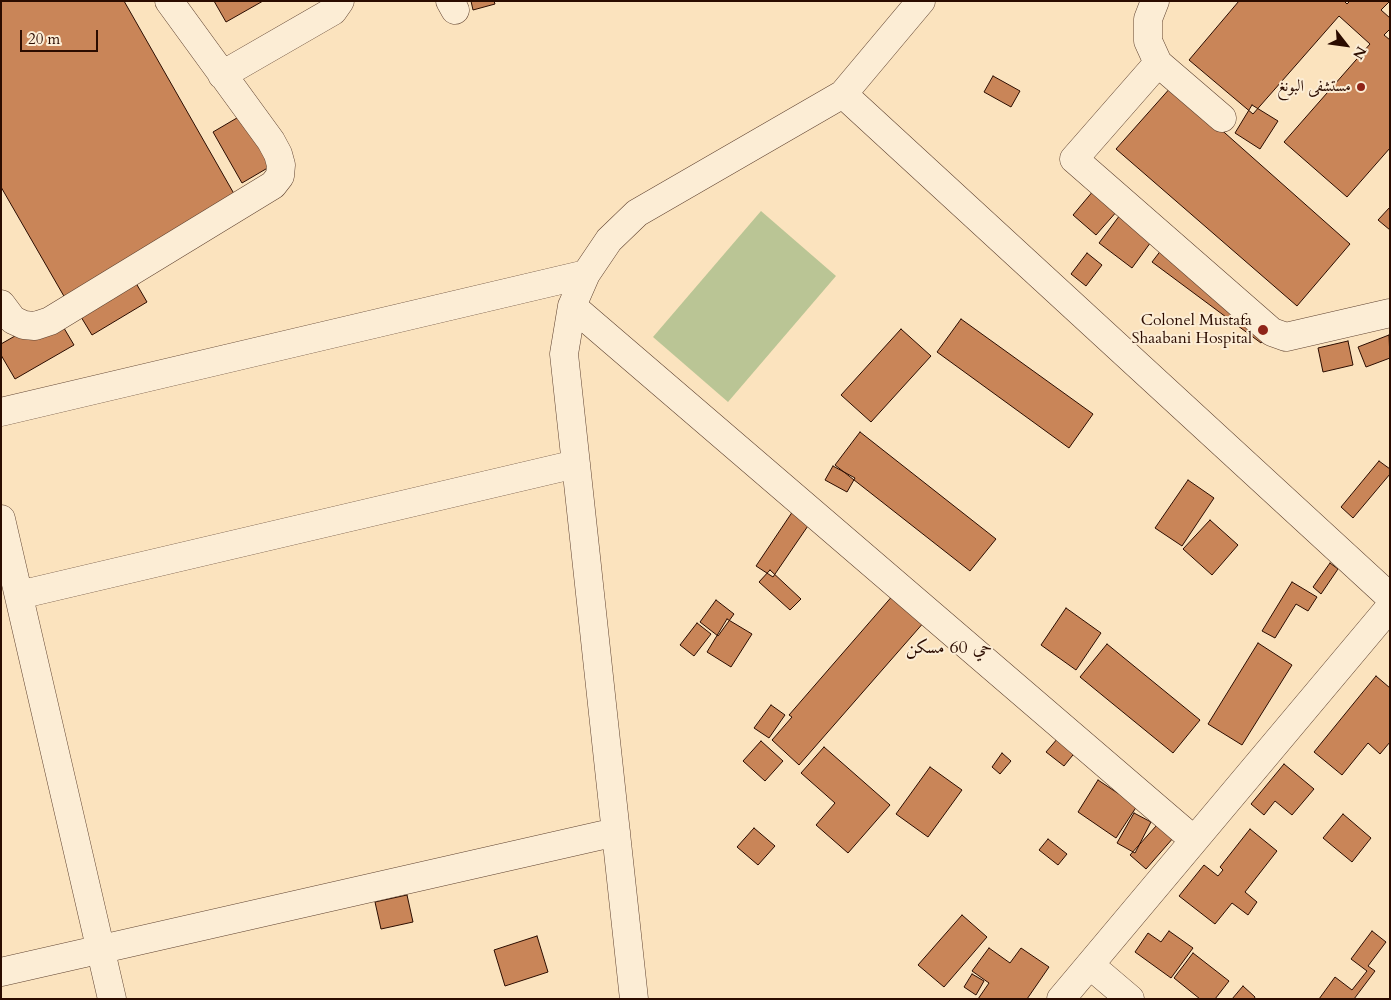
<!DOCTYPE html>
<meta charset="utf-8">
<style>
body{margin:0}
#map{position:relative;width:1391px;height:1000px;overflow:hidden;background:#fbe3be;font-family:Cardo,serif}
canvas{display:block}
.frame{position:absolute;inset:0;border:2px solid #2b0c00;pointer-events:none}
.north{position:absolute;left:1321px;top:20px;width:50px;height:50px;-webkit-text-stroke:4px #fcedd5;paint-order:stroke;rotate:120deg;font-size:14px;font-weight:700;line-height:20px;text-align:center;color:#2b0c00}
.north::after{content:'';display:block;margin:auto;width:18px;height:22px;background:#2b0c00;clip-path:polygon(50% 0,100% 100%,50% 72%,0 100%)}
.scale{position:absolute;left:20px;top:30px;width:78px;height:22px;box-sizing:border-box;border:2px solid #2b0c00;border-top:0;padding-left:6px;font-size:15px;line-height:18px;white-space:nowrap;color:#2b0c00;-webkit-text-stroke:4px #fcedd5;paint-order:stroke}
</style>
<div id="map">
<canvas width="1391" height="1000"></canvas>
<div class="frame"></div>
<div class="north">N</div>
<div class="scale">20 m</div>
</div>
<script>
const ctx = document.querySelector('canvas').getContext('2d');
ctx.lineJoin = 'round';
function fill(path, color) { ctx.fillStyle = color; ctx.fill(path, 'evenodd'); }
const toPath = rows => new Path2D(rows.map(r => 'M' + r).join(''));
function strokePath(path, color, width, dash) { ctx.strokeStyle = color; ctx.lineWidth = width; ctx.lineCap = dash ? 'butt' : 'round'; ctx.setLineDash(dash || []); ctx.stroke(path); }
function drawText(font, color, halo, rows, align = 'center') {
  ctx.font = font + ' Cardo,Amiri,serif'; ctx.lineWidth = 4; ctx.setLineDash([]); ctx.textBaseline = 'middle'; ctx.strokeStyle = halo; ctx.fillStyle = color; for (const [text, x, y, turn = 0] of rows) {
    ctx.save(); ctx.translate(x, y); ctx.rotate((+turn || 0) * Math.PI / 180); ctx.textAlign = isNaN(turn) ? turn : align; if (halo) ctx.strokeText(text, 0, 0); ctx.fillText(text, 0, 0); ctx.restore();
  }
}
fill(toPath([
 [761,211,836,276,728,402,653,337]
]), '#bac595');
const building = toPath([
 [1,1,124,1,237,199,65,298,1,187,1,1],
 [214,1,263,1,226,22,214,1],
 [471,1,494,1,495,4,473,10,471,1],
 [1239,1,1344,1,1347,4,1350,1,1390,1,1381,10,1390,18,1390,29,1384,35,1390,40,1390,148,1347,197,1284,142,1370,44,1339,16,1253,114,1189,60,1239,1],
 [993,76,1020,91,1011,107,984,92,993,76],
 [1172,86,1350,244,1297,306,1116,149,1172,86],
 [1252,105,1278,121,1260,149,1235,133,1252,105],
 [242,115,271,166,242,183,213,132,242,115],
 [1094,190,1118,210,1096,235,1073,215,1094,190],
 [1390,207,1390,230,1378,220,1390,207],
 [1123,211,1156,235,1132,268,1099,243,1123,211],
 [1165,245,1274,325,1261,343,1152,262,1165,245],
 [1087,253,1102,265,1086,286,1071,274,1087,253],
 [133,278,147,302,92,335,78,312,133,278],
 [55,313,74,345,15,379,1,355,1,344,55,313],
 [961,319,1093,414,1069,448,937,352,961,319],
 [901,329,931,356,871,422,841,395,901,329],
 [1389,335,1390,358,1366,367,1358,347,1389,335],
 [1348,341,1353,365,1323,372,1318,348,1348,341],
 [860,432,996,539,970,571,835,465,860,432],
 [1379,461,1390,469,1390,474,1353,518,1341,507,1379,461],
 [833,466,855,478,847,492,825,480,833,466],
 [1188,480,1214,498,1182,546,1155,528,1188,480],
 [795,508,812,520,773,577,756,566,795,508],
 [1210,520,1238,545,1212,575,1183,549,1210,520],
 [1330,563,1338,569,1321,594,1313,587,1330,563],
 [770,570,801,599,790,610,759,582,770,570],
 [1292,582,1317,597,1308,611,1296,604,1275,638,1262,631,1292,582],
 [901,586,932,613,799,765,772,740,792,717,789,715,901,586],
 [716,600,734,614,718,636,700,622,716,600],
 [1066,608,1101,633,1076,670,1041,645,1066,608],
 [727,619,752,634,731,667,707,652,727,619],
 [697,623,711,634,694,656,680,645,697,623],
 [1258,643,1292,665,1242,745,1208,724,1258,643],
 [1107,644,1200,720,1173,753,1080,677,1107,644],
 [1376,676,1390,688,1390,742,1380,754,1368,743,1342,775,1314,752,1376,676],
 [771,705,785,715,769,738,754,728,771,705],
 [1064,731,1081,745,1064,766,1046,752,1064,731],
 [761,741,783,761,765,781,743,761,761,741],
 [824,747,890,805,848,853,816,825,835,803,801,773,824,747],
 [1002,753,1011,761,1000,774,992,767,1002,753],
 [1284,764,1314,789,1292,815,1275,801,1264,815,1251,804,1284,764],
 [930,767,962,790,928,837,896,814,930,767],
 [1098,780,1137,806,1116,838,1078,812,1098,780],
 [1134,813,1151,822,1135,853,1117,843,1134,813],
 [1343,814,1371,838,1352,862,1323,838,1343,814],
 [1166,815,1181,829,1146,869,1130,855,1166,815],
 [754,828,775,846,758,865,737,847,754,828],
 [1250,829,1277,851,1245,892,1257,902,1248,915,1232,903,1215,924,1179,896,1204,865,1218,876,1223,870,1220,867,1250,829],
 [1048,839,1067,854,1058,865,1039,850,1048,839],
 [407,895,413,922,381,929,375,902,407,895],
 [962,915,987,937,944,987,918,965,962,915],
 [1169,931,1193,948,1171,978,1135,952,1148,933,1161,942,1169,931],
 [1372,931,1386,942,1368,966,1375,971,1354,999,1319,999,1335,977,1352,990,1367,971,1351,959,1372,931],
 [537,936,548,972,505,986,494,950,537,936],
 [989,948,1010,963,1021,948,1049,967,1027,999,978,999,989,983,972,971,989,948],
 [1193,953,1229,981,1215,999,1200,999,1174,978,1193,953],
 [972,974,984,981,976,995,964,987,972,974],
 [1243,986,1255,997,1254,999,1232,999,1243,986]
]);
fill(building, '#c98558');
strokePath(building, '#2b0c00', 1);
const minor = toPath([
 [450,1,455,10],
 [1155,1,1148,19,1148,41,1158,63],
 [222,75,333,11,340,1],
 [843,94,1390,597],
 [1222,118,1158,63,1074,159,1272,332,1286,337,1390,313],
 [1,304,13,320,24,325,35,326,50,321,273,185,280,176,281,165,278,154,271,141,169,1],
 [572,306,1194,840],
 [1,412,586,274],
 [1,519,112,999],
 [19,595,576,464],
 [1090,965,1130,999],
 [1,972,616,832],
 [634,999,564,354,572,306,586,274,609,240,637,213,843,94,921,1],
 [1061,999,1390,607]
]);
strokePath(minor, '#5f4230', 29);
strokePath(minor, '#fcedd5', 28);
for (const [x, y, r, color] of [
 [1361,87,5,"#8f2418"],
 [1263,330,6,"#8f2418"]
]) { const dot = new Path2D(); dot.arc(x, y, r, 0, 2 * Math.PI); ctx.fillStyle = color; ctx.fill(dot); strokePath(dot, '#fcedd5', 2); }
drawText('16px', '#2b0c00', '#fcedd5', [
 ["مستشفى البونغ",1351,87],
 ["Colonel Mustafa",1252,321],
 ["Shaabani Hospital",1252,339]
], 'right');
drawText('18px', '#2b0c00', '#fcedd5', [
 ["حي 60 مسكن",949,649]
]);
</script>
